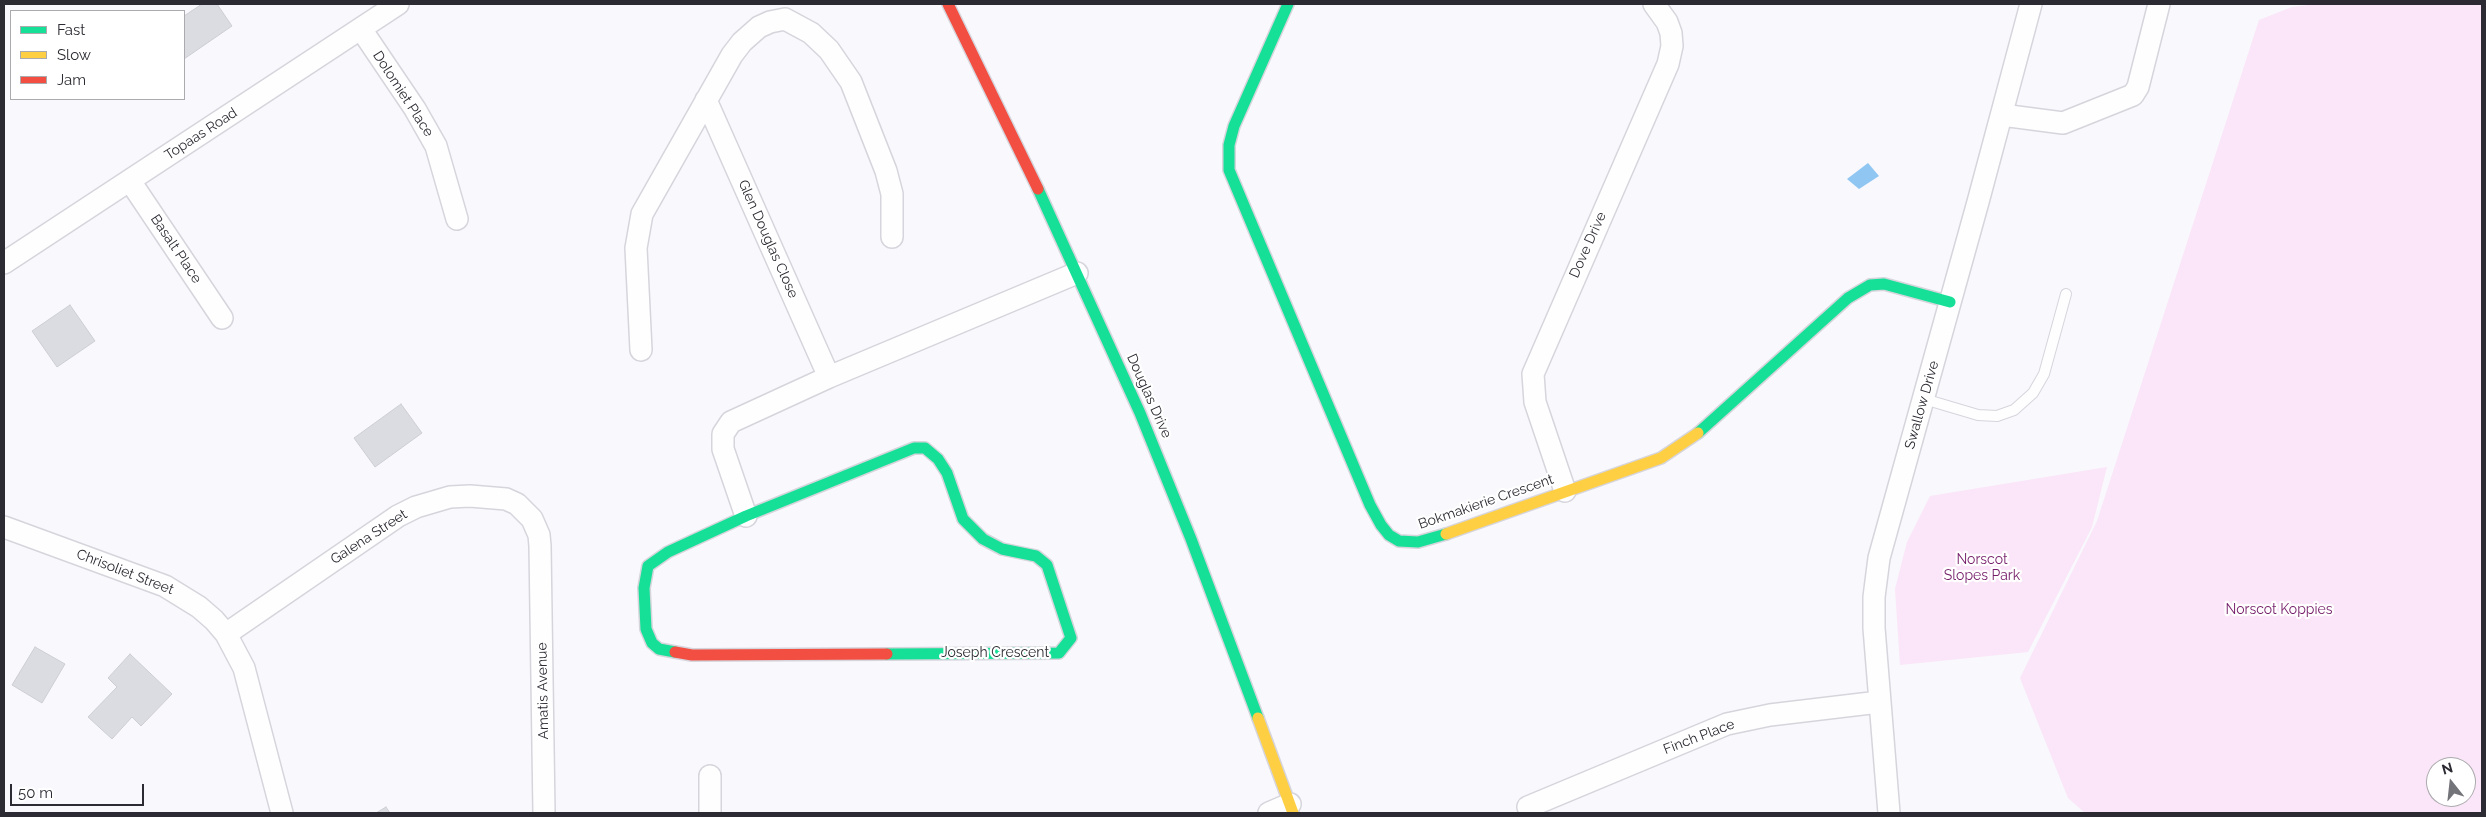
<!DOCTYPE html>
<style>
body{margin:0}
#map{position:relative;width:2486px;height:817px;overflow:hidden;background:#f8f8fd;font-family:Raleway,sans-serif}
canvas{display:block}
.frame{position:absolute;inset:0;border:5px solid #2c2b33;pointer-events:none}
.legend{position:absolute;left:10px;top:10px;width:175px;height:90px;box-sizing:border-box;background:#fff;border:1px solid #abaaad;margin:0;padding:6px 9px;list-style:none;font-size:15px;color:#2c2b33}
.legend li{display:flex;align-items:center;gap:10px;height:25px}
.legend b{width:25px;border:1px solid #abaaad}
.north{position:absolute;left:2426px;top:757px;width:50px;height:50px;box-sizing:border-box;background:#fff;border:1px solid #abaaad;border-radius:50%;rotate:344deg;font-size:14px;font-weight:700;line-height:20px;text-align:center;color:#2c2b33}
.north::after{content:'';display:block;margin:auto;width:18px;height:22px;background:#73737a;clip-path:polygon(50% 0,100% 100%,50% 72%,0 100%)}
.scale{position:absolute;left:10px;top:784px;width:134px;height:22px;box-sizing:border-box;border:2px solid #2c2b33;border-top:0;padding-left:6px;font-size:15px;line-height:18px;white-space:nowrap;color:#2c2b33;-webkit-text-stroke:4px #fff;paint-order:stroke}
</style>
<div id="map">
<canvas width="2486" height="817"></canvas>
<div class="frame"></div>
<ul class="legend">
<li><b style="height:6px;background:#16e098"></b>Fast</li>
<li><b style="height:6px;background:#ffcf43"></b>Slow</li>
<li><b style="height:6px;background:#f24e42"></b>Jam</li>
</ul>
<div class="north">N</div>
<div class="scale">50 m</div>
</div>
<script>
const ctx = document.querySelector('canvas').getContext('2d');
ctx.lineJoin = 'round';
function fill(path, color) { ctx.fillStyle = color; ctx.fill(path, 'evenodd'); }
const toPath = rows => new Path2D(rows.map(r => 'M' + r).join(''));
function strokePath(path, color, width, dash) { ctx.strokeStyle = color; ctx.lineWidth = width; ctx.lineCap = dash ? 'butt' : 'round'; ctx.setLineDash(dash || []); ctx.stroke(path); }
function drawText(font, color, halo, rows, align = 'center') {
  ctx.font = font + ' Raleway,sans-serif'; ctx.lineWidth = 4.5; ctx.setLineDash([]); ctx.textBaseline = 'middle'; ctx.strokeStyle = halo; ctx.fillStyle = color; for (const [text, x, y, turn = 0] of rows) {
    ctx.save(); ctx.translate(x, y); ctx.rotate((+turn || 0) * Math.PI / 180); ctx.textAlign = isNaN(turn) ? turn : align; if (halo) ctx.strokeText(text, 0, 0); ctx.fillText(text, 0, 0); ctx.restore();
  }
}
fill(toPath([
 [2317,4,2482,4,2482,813,2085,813,2068,798,2020,678,2097,521,2259,20,2292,7],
 [2436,767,2466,767,2466,797,2436,797],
 [2107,467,2092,527,2028,652,1900,665,1895,589,1907,542,1930,496]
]), '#fbe5f8');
fill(toPath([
 [1868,163,1879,176,1859,189,1847,179]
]), '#8fc6f2');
const building = toPath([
 [202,4,217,4,232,26,184,59,184,16,202,4],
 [70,305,95,341,57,367,32,331,70,305],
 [401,404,422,433,375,467,354,438,401,404],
 [35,647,65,664,42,703,12,685,35,647],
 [130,654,172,694,141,726,132,717,112,739,88,717,117,687,108,678,130,654],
 [386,807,390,813,376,813,386,807]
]);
fill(building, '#dbdce2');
strokePath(building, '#cdced4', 1);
const lane = toPath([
 [1924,399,1978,415,1997,416,2014,410,2033,393,2044,374,2066,294]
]);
const street = toPath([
 [361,29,415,109,436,146,457,219],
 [706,100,829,377],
 [2002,115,2063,123,2133,95,2138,87,2159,4],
 [130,181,222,318],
 [4,263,398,4],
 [641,350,636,248,642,214,732,55,742,42,759,27,770,22,785,19,811,33,829,50,851,82,886,171,892,194,892,237],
 [1565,491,1535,402,1533,374,1668,64,1672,46,1671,33,1667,22,1654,4],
 [746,516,723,449,723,434,731,422,829,377,1077,273],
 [4,527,165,586,199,607,214,620,226,634,244,668,282,813],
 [226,634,398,516,416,507,450,497,470,496,506,499,517,504,532,519,539,535,540,546,544,813],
 [1528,807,1727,724,1770,715,1879,702],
 [710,813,710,776],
 [1269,813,1290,804],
 [1889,813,1874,628,1874,597,1879,558,1978,202,2031,4]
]);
const fast = toPath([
 [1288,4,1234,126,1229,145,1229,170,1370,505,1381,525,1389,535,1399,541,1418,542,1446,534],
 [1038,189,1140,413,1191,539,1258,718],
 [1698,433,1848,298,1870,285,1884,284,1950,302],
 [675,652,659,649,652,643,646,629,644,588,648,566,668,552,746,516,914,448],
 [887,654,1059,653,1071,638,1047,565,1036,556,1002,549,983,539,963,519,947,473,938,459,925,448,914,448]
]);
const slow = toPath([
 [1446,534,1661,458,1698,433],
 [1258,718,1293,813]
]);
const jam = toPath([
 [948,4,1038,189],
 [675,652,692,655,887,654]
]);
strokePath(lane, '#d6d5dc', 12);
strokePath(street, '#d6d5dc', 24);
strokePath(fast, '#d6d5dc', 14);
strokePath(slow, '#d6d5dc', 14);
strokePath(jam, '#d6d5dc', 14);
strokePath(lane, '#fefeff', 10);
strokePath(street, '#fefeff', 21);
strokePath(fast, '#16e098', 11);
strokePath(slow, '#ffcf43', 11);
strokePath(jam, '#f24e42', 11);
drawText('14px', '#2c2b33', '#fff', [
 ["Dolomiet Place",403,94,57],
 ["Topaas Road",201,134,-33],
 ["Glen Douglas Close",768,239,66],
 ["Dove Drive",1588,245,-66],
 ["Basalt Place",176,249,56],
 ["Douglas Drive",1149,396,66],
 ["Swallow Drive",1922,405,-74],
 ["Bokmakierie Crescent",1486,502,-19],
 ["Galena Street",369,537,-33],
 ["Chrisoliet Street",125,572,21],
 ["Joseph Crescent",995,653],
 ["Amatis Avenue",543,691,-91],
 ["Finch Place",1699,737,-21]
]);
drawText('14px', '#751c68', '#fff', [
 ["Norscot",1982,560],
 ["Slopes Park",1982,576],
 ["Norscot Koppies",2279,610]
]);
</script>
